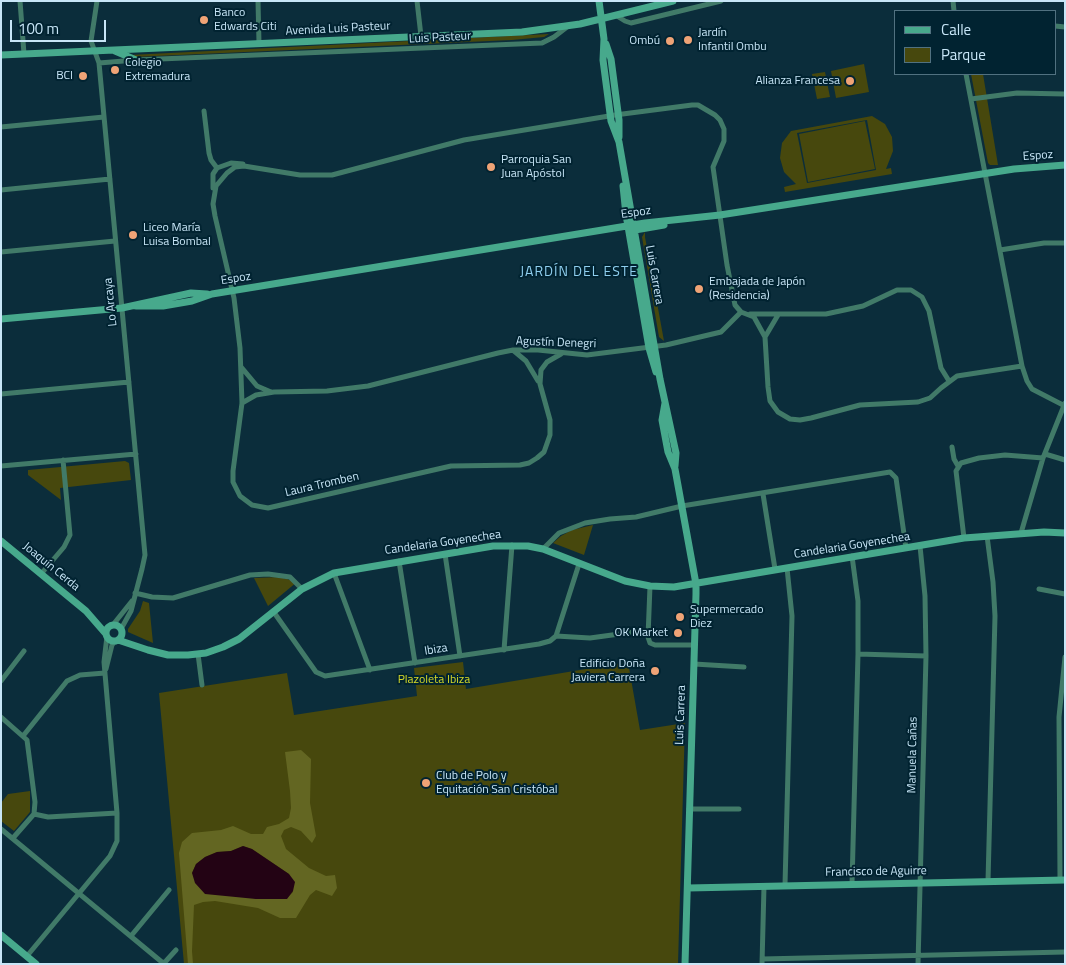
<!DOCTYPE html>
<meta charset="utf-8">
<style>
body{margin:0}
#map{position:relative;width:1066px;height:965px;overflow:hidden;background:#0b2d3b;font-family:"Titillium Web",sans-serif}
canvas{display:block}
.frame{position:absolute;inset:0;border:2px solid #c8e6f7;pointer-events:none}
.legend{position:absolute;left:894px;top:10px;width:162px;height:65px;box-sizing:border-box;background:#012331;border:1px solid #517180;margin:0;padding:6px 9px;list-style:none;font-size:15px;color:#c8e6f7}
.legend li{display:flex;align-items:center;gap:10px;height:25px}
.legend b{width:25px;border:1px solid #517180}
.scale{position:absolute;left:10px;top:20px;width:96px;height:22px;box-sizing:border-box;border:2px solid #c8e6f7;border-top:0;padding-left:6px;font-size:15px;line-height:18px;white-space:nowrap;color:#c8e6f7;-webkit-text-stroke:4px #012331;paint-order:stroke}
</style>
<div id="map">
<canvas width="1066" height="965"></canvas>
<div class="frame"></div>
<ul class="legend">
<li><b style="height:6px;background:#47a98c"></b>Calle</li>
<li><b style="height:14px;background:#47480d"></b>Parque</li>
</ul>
<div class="scale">100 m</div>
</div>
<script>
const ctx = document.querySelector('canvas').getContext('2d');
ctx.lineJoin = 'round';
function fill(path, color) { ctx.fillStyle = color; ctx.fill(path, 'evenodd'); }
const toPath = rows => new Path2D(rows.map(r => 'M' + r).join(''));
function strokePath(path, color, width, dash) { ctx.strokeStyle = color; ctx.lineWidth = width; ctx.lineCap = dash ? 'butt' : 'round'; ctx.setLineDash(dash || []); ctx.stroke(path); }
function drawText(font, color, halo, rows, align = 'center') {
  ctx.font = font + ' "Titillium Web",sans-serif'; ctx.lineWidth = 4; ctx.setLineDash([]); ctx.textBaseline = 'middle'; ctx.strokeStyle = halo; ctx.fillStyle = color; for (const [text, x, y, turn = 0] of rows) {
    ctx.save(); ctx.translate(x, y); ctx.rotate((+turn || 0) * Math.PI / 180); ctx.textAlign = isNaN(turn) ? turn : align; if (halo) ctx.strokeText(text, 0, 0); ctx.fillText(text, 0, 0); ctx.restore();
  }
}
fill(toPath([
 [549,34,544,37,512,40,134,57,130,55],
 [864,64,869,92,836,98,831,71],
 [825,72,830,97,817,99,812,74],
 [971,74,983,74,998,165,990,165,988,163],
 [872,116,885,124,892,137,893,151,886,169,891,168,892,174,785,192,784,187,796,184,784,172,780,158,782,143,791,131],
 [867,120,876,170,807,183,797,133],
 [865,121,875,169,808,182,799,134],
 [645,232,645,237,664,341,659,337,642,237],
 [125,461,129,463,131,480,60,488,61,500,28,475,28,470],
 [593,525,584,555,553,543,561,536,572,530],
 [280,577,297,582,268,606,254,578],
 [143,601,149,603,153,643,128,632,128,629,140,611],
 [463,662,466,689,628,662,640,730,685,723,678,964,184,964,159,693,287,673,294,715,417,696,414,668],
 [30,791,30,812,14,831,1,821,1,803,8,794]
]), '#47480d');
fill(toPath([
 [301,750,311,759,310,803,316,836,312,843,301,831,291,827,284,830,281,836,286,849,309,868,326,876,335,875,337,888,332,896,316,890,310,895,296,918,280,918,258,908,215,901,203,902,194,905,192,951,193,964,188,964,179,853,182,842,192,833,221,830,233,826,251,834,263,834,267,827,279,824,289,818,291,808,290,791,285,752],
 [243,846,252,849,289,874,293,892,286,899,256,899,192,873,196,864,205,857,217,852,231,851]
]), '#636622');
fill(toPath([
 [243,846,252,849,289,874,295,882,293,891,287,899,256,899,205,894,195,883,192,873,196,864,205,857,217,852,231,851]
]), '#230314');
strokePath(toPath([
 [20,1,24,54],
 [97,1,91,41,99,63,145,555,142,569,131,611,121,629],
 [258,1,259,43],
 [417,1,421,36],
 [953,1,954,11],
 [617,16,625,21,631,23,721,1],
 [1055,26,1065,27],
 [99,63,136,60,542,43,554,37,567,27],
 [966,74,1022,366,1027,381,1032,389,1065,406],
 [971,99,1017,93,1065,94],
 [204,111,209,153,211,160,217,168],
 [1,127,104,117],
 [213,188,213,174,217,168,231,163,243,164],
 [1,190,110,179],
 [1000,250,1044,243,1065,243],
 [1,252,115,241],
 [750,314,826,314,863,306,897,290,911,290,922,297,929,311,941,368,949,381],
 [765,337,778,315],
 [514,351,526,361,538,381],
 [561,354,547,362,541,370,540,384,550,420,550,435,544,452,537,458,529,463,520,465,451,466,268,508,252,505,240,496,233,482,233,471,242,403,240,348,234,298,215,216,213,204,216,186,227,173,235,167,244,166,300,175,332,175,464,140,615,115,692,105,698,105,715,115,720,120,724,129,724,141,713,167,727,265,735,305,741,312,754,317,765,337,768,387,770,401,778,412,790,419,800,420,811,418,860,405,918,402,930,398,941,388,957,376,1022,366],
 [242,368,257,386,271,392],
 [1,394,129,382],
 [242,403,256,395,274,392,327,391,368,386,498,353,513,350,538,350,587,355,666,345,721,332,741,312],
 [952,447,954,459,958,466],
 [1045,454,1065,460],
 [1,466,136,454],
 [763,494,775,569],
 [1021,533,1043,458,1065,403],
 [987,536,993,582,995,616,988,881],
 [964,538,956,471,961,463,979,458,1005,455,1043,458],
 [543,549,559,533,585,523,610,519,636,517,682,506,890,472,896,478,906,548],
 [445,554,460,656],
 [399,561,415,663],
 [334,573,370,670],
 [41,574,64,547,70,535,63,460],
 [650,586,648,637,650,643,655,645,695,645],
 [1039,589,1065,594],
 [135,593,152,597,173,598,250,575,268,574,290,577,302,589],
 [273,611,316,672,325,676,539,644,550,641,556,636,579,564],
 [112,626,132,601],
 [556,636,590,638,634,632,648,632],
 [504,650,512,545],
 [198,654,202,685],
 [858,654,926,656],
 [694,664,744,667],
 [106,669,112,645,115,641],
 [1,681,24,651],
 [1,717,27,740,35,802,34,814,13,838],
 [23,736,67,681,80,675,105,673],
 [689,809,739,809],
 [34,814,48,817,117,813],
 [1,829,163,963,166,961,176,950],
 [1060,880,1059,717,1065,657],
 [852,884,858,654,858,601,852,556],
 [785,885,792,616,787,568],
 [131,936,169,890],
 [27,956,110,856,117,841,117,813,104,662,107,636],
 [762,959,1065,952],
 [762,964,764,886],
 [918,964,926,656,925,596,920,546]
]), '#417a68', 5);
strokePath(toPath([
 [599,1,604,39,603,60,611,121,619,142,660,379,676,453,675,466],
 [606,44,611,59,619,120,619,137],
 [115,51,136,60],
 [1,55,522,32,580,24,673,1],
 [623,186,626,215,649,348,656,372],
 [631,233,635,230,664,225],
 [136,306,163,306,192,301,212,294,645,223,720,215,1014,169,1065,165],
 [1,319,122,308,191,293,207,294],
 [665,403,662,420,668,452,675,469,696,584,696,594,685,964],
 [1,541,86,611,106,634],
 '106 633a8 8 0 1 1 16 0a8 8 0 1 1-16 0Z',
 [118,640,148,650,168,655,188,655,206,653,223,647,239,639,302,589,334,573,493,546,528,546,543,549,625,581,650,586,674,587,964,538,1044,532,1065,533],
 [688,888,1065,880],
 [1,935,36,964]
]), '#47a98c', 7);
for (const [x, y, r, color] of [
 [204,20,5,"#efa376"],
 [688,40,5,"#efa376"],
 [670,41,5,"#efa376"],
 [115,70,5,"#efa376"],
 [83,76,5,"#efa376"],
 [850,81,5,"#efa376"],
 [491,167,5,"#efa376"],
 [133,235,5,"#efa376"],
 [699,289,5,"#efa376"],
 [680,617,5,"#efa376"],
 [678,633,5,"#efa376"],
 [655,671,5,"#efa376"],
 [426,783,5,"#efa376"]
]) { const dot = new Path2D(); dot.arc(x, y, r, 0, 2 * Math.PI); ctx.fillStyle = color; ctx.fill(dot); strokePath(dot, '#012331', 2); }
drawText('12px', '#c8e6f7', '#012331', [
 ["Banco",214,13],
 ["Edwards Citi",214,27],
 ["Jardín",698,33],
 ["Infantil Ombu",698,47],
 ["Ombú",660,41,"right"],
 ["Colegio",125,63],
 ["Extremadura",125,77],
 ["BCI",73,76,"right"],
 ["Alianza Francesa",840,81,"right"],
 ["Parroquia San",501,160],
 ["Juan Apóstol",501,174],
 ["Liceo María",143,228],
 ["Luisa Bombal",143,242],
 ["Embajada de Japón",709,282],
 ["(Residencia)",709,296],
 ["Supermercado",690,610],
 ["Diez",690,624],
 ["OK Market",668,633,"right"],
 ["Edificio Doña",645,664,"right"],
 ["Javiera Carrera",645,678,"right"],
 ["Club de Polo y",436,776],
 ["Equitación San Cristóbal",436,790]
], 'left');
drawText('12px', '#c8e6f7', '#012331', [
 ["Avenida Luis Pasteur",338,29,-3],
 ["Luis Pasteur",440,38,-3],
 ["Espoz",1038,156,-4],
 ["Espoz",636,213,-8],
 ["Luis Carrera",654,275,80],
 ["Espoz",236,279,-9],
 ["Lo Arcaya",111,302,-96],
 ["Agustín Denegri",556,343,2],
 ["Laura Tromben",322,485,-13],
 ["Candelaria Goyenechea",443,543,-8],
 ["Candelaria Goyenechea",852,546,-9],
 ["Joaquín Cerda",51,567,39],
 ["Ibiza",436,650,-9],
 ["Luis Carrera",681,715,-88],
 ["Manuela Cañas",913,755,-89],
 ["Francisco de Aguirre",876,872,-1]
]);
drawText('12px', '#d6da29', '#012331', [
 ["Plazoleta Ibiza",434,680]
]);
ctx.letterSpacing = '1px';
drawText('14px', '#8fceee', '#012331', [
 ["JARDÍN DEL ESTE",579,273]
]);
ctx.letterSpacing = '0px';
</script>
